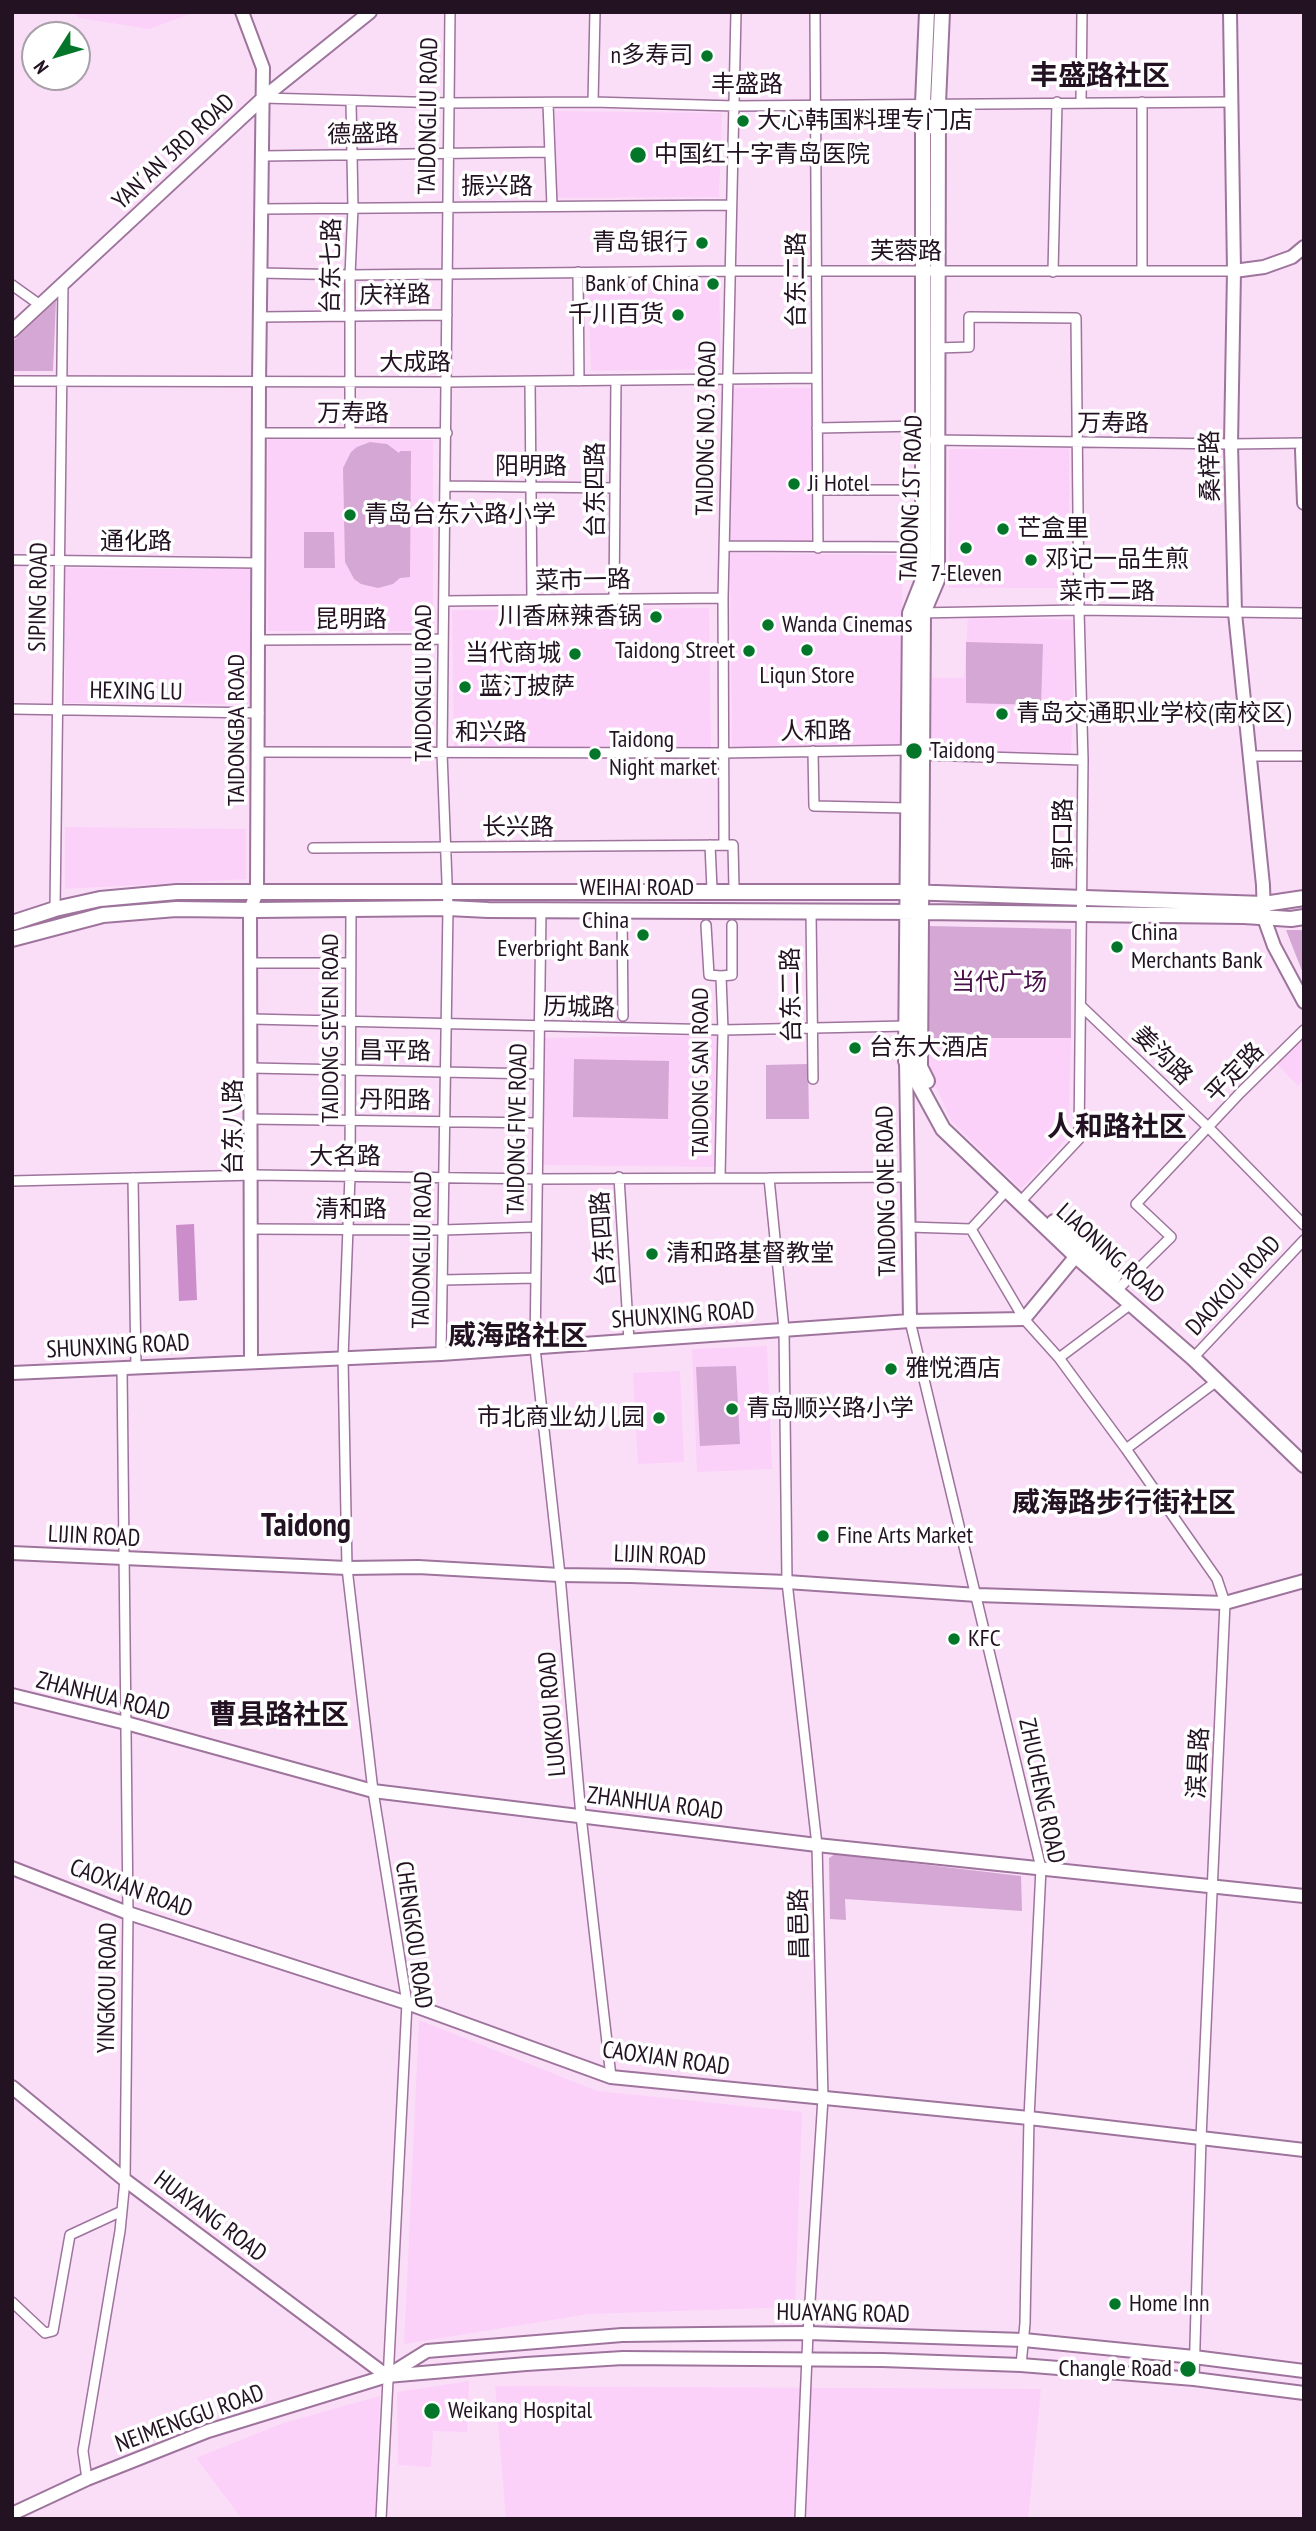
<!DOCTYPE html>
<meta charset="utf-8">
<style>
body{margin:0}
#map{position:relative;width:1316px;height:2531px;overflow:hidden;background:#fadef8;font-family:"PT Sans Narrow",sans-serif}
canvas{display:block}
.frame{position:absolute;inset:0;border:14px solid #221222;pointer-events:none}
.north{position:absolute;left:21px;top:21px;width:70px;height:70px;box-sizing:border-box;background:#fff;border:2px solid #a7a0a7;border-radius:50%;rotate:233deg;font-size:19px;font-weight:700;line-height:28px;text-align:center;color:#221222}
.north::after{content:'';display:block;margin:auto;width:24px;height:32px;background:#03762a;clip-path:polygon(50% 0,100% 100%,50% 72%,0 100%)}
</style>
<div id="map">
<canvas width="1316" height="2531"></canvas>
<div class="frame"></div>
<div class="north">N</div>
</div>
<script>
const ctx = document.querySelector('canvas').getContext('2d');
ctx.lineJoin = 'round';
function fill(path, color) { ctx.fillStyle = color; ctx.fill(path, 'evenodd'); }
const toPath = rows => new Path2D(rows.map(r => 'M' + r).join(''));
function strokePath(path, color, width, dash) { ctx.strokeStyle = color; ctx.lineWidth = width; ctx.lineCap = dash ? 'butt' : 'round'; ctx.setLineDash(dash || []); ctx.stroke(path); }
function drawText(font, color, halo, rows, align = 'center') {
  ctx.font = font + ' "PT Sans Narrow","Noto Sans SC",sans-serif'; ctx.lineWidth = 7; ctx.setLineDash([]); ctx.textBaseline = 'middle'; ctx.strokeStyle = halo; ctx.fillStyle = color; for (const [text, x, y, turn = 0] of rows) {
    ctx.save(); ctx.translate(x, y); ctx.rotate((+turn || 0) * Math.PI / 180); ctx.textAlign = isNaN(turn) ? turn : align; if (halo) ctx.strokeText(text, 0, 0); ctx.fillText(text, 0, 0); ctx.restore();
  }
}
fill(toPath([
 [72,12,195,12,149,29,79,18],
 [555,111,722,113,719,197,557,198],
 [719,281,721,369,591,371,588,283],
 [732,388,812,388,811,541,729,543],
 [268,439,433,440,433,631,268,631],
 [1069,448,1070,588,949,588,949,449],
 [730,553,903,555,900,749,732,752],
 [65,568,251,569,250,704,65,703],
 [709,608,711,752,454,753,452,610],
 [968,615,1076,620,1071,755,931,749,932,678,964,678],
 [65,827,246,829,246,879,65,889],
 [1071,929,1071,1038,1068,1137,1021,1189,952,1122,926,1066,925,1038],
 [718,1035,715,1167,542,1165,543,1038],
 [1303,1037,1304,1080,1298,1086,1276,1063],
 [767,1346,772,1469,697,1472,692,1349],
 [680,1371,684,1462,638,1464,633,1373],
 [419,2020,597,2091,802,2112,795,2307,589,2314,404,2344],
 [469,2381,467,2432,433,2431,431,2467,398,2465,397,2392],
 [495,2386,1041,2389,1028,2519,506,2519],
 [380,2396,375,2519,242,2519,196,2458,283,2423]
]), '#fbd1f9');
fill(toPath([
 [56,301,53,371,12,371,12,342],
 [370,442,387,444,399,453,400,451,411,451,410,577,400,578,393,584,378,588,361,584,354,579,345,562,343,468,351,452,357,447],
 [304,532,334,532,335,568,304,568],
 [966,642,1043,644,1041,705,966,703],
 [928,926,1071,929,1071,1038,925,1038],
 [1286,930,1304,930,1304,976],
 [574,1059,669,1061,668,1119,573,1117],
 [808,1064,809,1119,766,1119,766,1065],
 [736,1366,740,1444,700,1446,696,1367],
 [835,1854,1021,1876,1022,1911,845,1899,846,1920,830,1919,829,1858]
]), '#d5a7d4');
fill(toPath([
 [194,1224,197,1300,179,1301,176,1225]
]), '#cc8dcb');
const street = toPath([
 [815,12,818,548],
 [263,98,448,103,593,102,735,106,1232,102],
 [593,102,595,12],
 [1081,102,1082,12],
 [548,103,552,206],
 [263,156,548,152],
 [262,209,731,205],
 [1142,271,1142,102],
 [578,272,579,381],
 [1053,272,1057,102],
 [261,273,350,275,729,271,1234,271],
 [12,285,40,305],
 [260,317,447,315],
 [937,348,969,347,969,317,1076,318,1079,610,1083,760,1079,1139,1020,1202],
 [12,381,447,382,817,378],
 [530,382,532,600],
 [817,428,922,426],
 [259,433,447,433],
 [350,433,350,275,353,208,351,101],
 [934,440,1231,444,1304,443],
 [446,486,615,488],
 [817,490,923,490],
 [724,546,912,547],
 [12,560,259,563],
 [614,599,616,381],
 [444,601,723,598],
 [918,613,1079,610,1304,613],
 [259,640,443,639],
 [12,709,259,713],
 [813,751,814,806,907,808],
 [258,752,723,753,908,750],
 [922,755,1083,760],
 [1249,756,1304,756],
 [710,845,712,889],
 [724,845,723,598,736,12],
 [313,848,733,845,734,888],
 [351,908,350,1176,343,1358,347,1568,373,1791,407,2003,381,2519],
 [55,909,63,284],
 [541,910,535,1348,560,1575,581,1816,611,2077],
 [622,911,623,1016],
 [811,912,813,1079],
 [706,925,709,975,721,976,732,975,732,925],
 [250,963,350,963],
 [1081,1006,1209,1128,1304,1225],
 [251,1019,723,1030,906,1026],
 [251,1068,538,1074],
 [251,1119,538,1123],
 [619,1177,629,1341],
 [720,1177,723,1030,721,976],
 [133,1178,136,1367],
 [769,1178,907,1177],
 [12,1181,255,1175,537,1179,769,1178,784,1329,787,1582,817,1845,823,2098,808,2333,800,2519],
 [909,1227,971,1229,1007,1190],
 [250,1229,443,1230,536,1227],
 [971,1229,1024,1319,1059,1358,1126,1449,1217,1579,1225,1603,1201,2138,1194,2379],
 [442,1280,536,1278],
 [1116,1291,1171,1237,1136,1204,1240,1093,1304,1030],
 [910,1321,1041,1868,1029,2118,1025,2323,1021,2365],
 [441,1354,448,908,442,753,450,12],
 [1059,1358,1131,1304],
 [1193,1358,1304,1240],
 [1126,1449,1217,1381],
 [12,2302,45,2333,53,2331,70,2235,122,2211],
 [87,2479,83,2451,120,2231,125,2180,128,1913,122,1368]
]);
const secondary = toPath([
 [242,12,263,68,259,383,257,892,250,910,251,1361],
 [1230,12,1234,271,1231,444,1235,613,1263,885,1264,918,1274,946,1304,1002],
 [1234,271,1264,267,1292,257,1304,247],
 [12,331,263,98,370,12],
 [1304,446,1302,450,1304,503],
 [906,1061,910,1321],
 [12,1373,441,1354,910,1321,1024,1319,1076,1256],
 [12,1553,347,1568,418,1567,560,1575,631,1576,787,1582,977,1595,1225,1603,1304,1581],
 [12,1695,126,1723,373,1791,817,1845,1304,1896],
 [12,1868,128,1913,407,2003,611,2077,1029,2118,1304,2150],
 [12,2087,125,2180,387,2376],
 [390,2374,427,2351,622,2335,703,2334,808,2333,1024,2340,1194,2357,1304,2371],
 [12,2514,87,2479,208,2431,387,2376,526,2364,623,2358,883,2360,1021,2365,1194,2379,1304,2393]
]);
const primary = toPath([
 [927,12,923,103,923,580,910,613,906,1061,943,1129,1076,1256,1193,1358,1304,1465],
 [12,923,55,909,100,899,177,892,906,892,1264,904,1304,898],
 [12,939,103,915,176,909,255,910,448,908,488,910,921,912,1244,916,1291,919,1304,917],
 [927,1081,920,1067,923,613,937,580,938,103,942,12],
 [1054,1222,1114,1277]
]);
strokePath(street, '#9e749d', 12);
strokePath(secondary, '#9e749d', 16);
strokePath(primary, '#9e749d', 18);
strokePath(street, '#fff', 9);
strokePath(secondary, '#fff', 12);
strokePath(primary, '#fff', 14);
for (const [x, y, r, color] of [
 [707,56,7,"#03762a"],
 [743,121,7,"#03762a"],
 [638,155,9,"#03762a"],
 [702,243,7,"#03762a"],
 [713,284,7,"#03762a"],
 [678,315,7,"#03762a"],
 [794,484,7,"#03762a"],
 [350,515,7,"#03762a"],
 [1003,529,7,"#03762a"],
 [966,548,7,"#03762a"],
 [1031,560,7,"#03762a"],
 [656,617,7,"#03762a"],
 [768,625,7,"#03762a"],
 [807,650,7,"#03762a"],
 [749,651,7,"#03762a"],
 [575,654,7,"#03762a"],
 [465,687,7,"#03762a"],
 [1002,714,7,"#03762a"],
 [914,751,9,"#03762a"],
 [595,754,7,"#03762a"],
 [643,935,7,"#03762a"],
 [1117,947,7,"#03762a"],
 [855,1048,7,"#03762a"],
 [652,1254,7,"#03762a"],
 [891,1369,7,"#03762a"],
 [732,1409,7,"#03762a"],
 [659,1418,7,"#03762a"],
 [823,1536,7,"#03762a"],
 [954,1639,7,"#03762a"],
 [1115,2304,7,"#03762a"],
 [1188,2369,9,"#03762a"],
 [432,2411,9,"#03762a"]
]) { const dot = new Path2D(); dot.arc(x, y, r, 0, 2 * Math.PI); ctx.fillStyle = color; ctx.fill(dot); strokePath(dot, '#fff', 2.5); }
drawText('24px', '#221222', '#fff', [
 ["n多寿司",693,56,"right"],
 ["大心韩国料理专门店",757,121],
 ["中国红十字青岛医院",654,155],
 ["青岛银行",688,243,"right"],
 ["Bank of China",699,284,"right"],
 ["千川百货",664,315,"right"],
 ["Ji Hotel",808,484],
 ["青岛台东六路小学",364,515],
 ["芒盒里",1017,529],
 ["邓记一品生煎",1045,560],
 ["7-Eleven",966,574,"center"],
 ["川香麻辣香锅",642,617,"right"],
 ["Wanda Cinemas",782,625],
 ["Taidong Street",735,651,"right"],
 ["当代商城",561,654,"right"],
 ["Liqun Store",807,676,"center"],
 ["蓝汀披萨",479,687],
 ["青岛交通职业学校(南校区)",1016,714],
 ["Taidong",609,740],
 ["Night market",609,768],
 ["Taidong",930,751],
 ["China",629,921,"right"],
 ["Everbright Bank",629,949,"right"],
 ["China",1131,933],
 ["Merchants Bank",1131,961],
 ["台东大酒店",869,1048],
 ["清和路基督教堂",666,1254],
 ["雅悦酒店",905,1369],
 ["青岛顺兴路小学",746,1409],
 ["市北商业幼儿园",645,1418,"right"],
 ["Fine Arts Market",837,1536],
 ["KFC",968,1639],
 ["Home Inn",1129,2304],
 ["Changle Road",1172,2369,"right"],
 ["Weikang Hospital",448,2411]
], 'left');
drawText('24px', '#221222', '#fff', [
 ["丰盛路",747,85],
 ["TAIDONGLIU ROAD",429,116,-89],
 ["德盛路",363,135,-1],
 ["YAN´AN 3RD ROAD",174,152,-43],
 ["振兴路",497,187],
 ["芙蓉路",906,252],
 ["台东七路",332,266,-89],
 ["台东二路",797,280,-90],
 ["庆祥路",395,296,-1],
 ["大成路",415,363],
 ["万寿路",353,414],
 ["万寿路",1113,424],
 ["TAIDONG NO.3 ROAD",707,428,-89],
 ["桑梓路",1211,466,-91],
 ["阳明路",531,467],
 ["台东四路",596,490,-90],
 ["TAIDONG 1ST ROAD",912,498,-88],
 ["通化路",136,542],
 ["菜市一路",583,581,-1],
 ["菜市二路",1107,592],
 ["SIPING ROAD",39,597,-89],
 ["昆明路",351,620],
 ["TAIDONGLIU ROAD",424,683,-90],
 ["HEXING LU",136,692,1],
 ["TAIDONGBA ROAD",237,730,-90],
 ["人和路",816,732,-1],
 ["和兴路",491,733],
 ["长兴路",518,828],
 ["郭口路",1064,834,-90],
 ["WEIHAI ROAD",637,888],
 ["台东二路",792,995,-91],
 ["历城路",579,1008,1],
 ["TAIDONG SEVEN ROAD",331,1028,-90],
 ["昌平路",395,1052,1],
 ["姜沟路",1162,1056,44],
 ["TAIDONG SAN ROAD",701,1072,-90],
 ["平定路",1235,1073,-46],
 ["丹阳路",395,1101,1],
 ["台东八路",234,1127,-90],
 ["TAIDONG FIVE ROAD",518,1129,-89],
 ["大名路",345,1157],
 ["TAIDONG ONE ROAD",887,1191,-91],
 ["清和路",351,1210],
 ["台东四路",604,1239,-94],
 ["TAIDONGLIU ROAD",423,1250,-89],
 ["LIAONING ROAD",1110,1254,42],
 ["DAOKOU ROAD",1234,1286,-47],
 ["SHUNXING ROAD",683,1316,-4],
 ["SHUNXING ROAD",118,1347,-3],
 ["LIJIN ROAD",94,1537,3],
 ["LIJIN ROAD",660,1556,2],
 ["ZHANHUA ROAD",103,1697,14],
 ["LUOKOU ROAD",553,1714,-95],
 ["滨县路",1199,1763,-87],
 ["ZHUCHENG ROAD",1041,1791,78],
 ["ZHANHUA ROAD",655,1804,7],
 ["CAOXIAN ROAD",131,1889,20],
 ["昌邑路",800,1924,-91],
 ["CHENGKOU ROAD",413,1935,82],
 ["YINGKOU ROAD",108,1988,-89],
 ["CAOXIAN ROAD",666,2059,8],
 ["HUAYANG ROAD",210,2217,37],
 ["HUAYANG ROAD",843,2314,1],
 ["NEIMENGGU ROAD",190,2419,-20]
]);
drawText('24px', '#480f49', '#fff', [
 ["当代广场",999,983]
]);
drawText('bold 28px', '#221222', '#fff', [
 ["丰盛路社区",1100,77],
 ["人和路社区",1117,1128],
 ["威海路社区",518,1337],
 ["威海路步行街社区",1124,1504],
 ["曹县路社区",279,1716]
]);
drawText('bold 32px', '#221222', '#fff', [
 ["Taidong",306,1527]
]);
</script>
